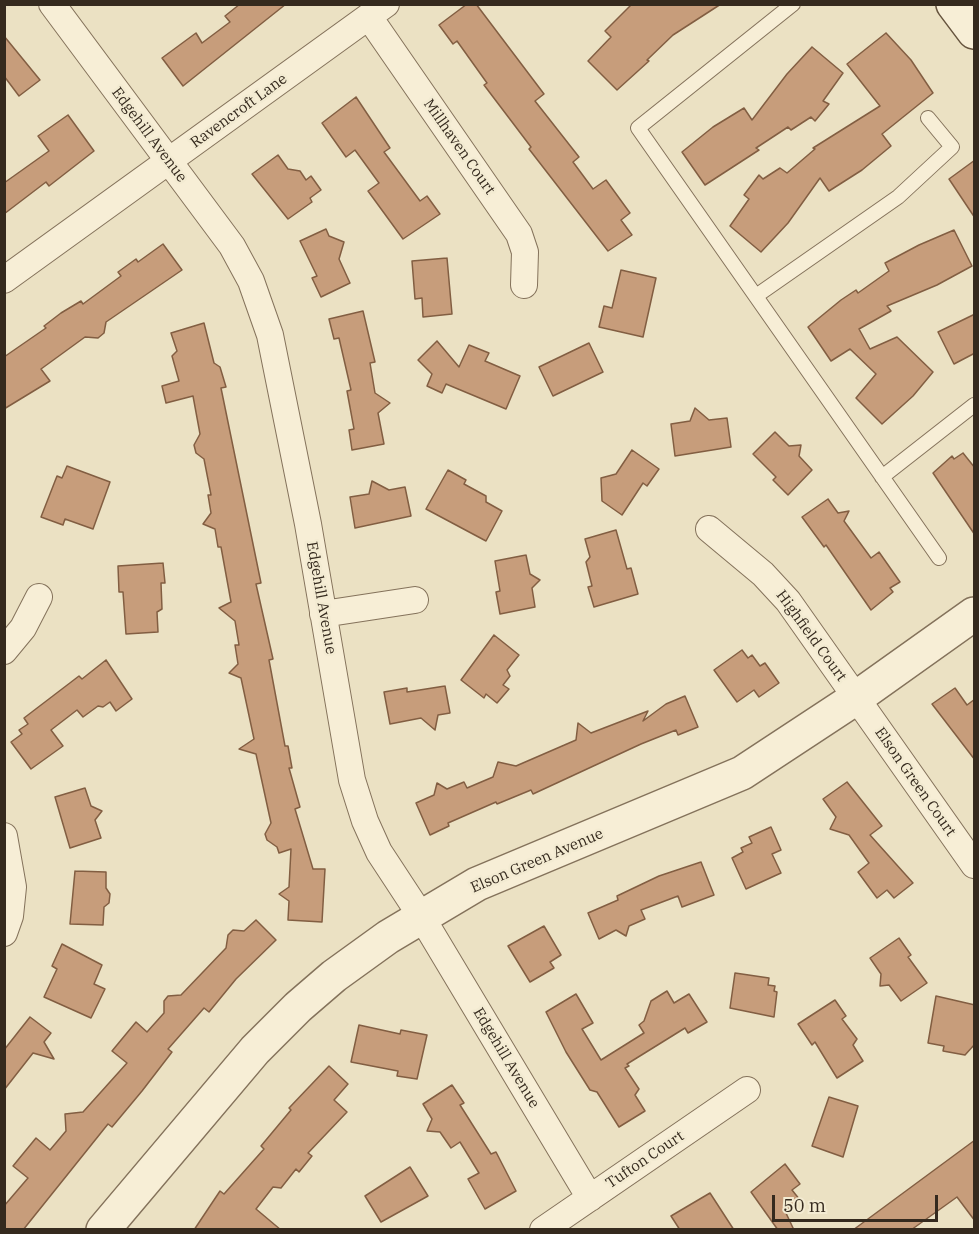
<!DOCTYPE html>
<style>
body{margin:0}
#map{position:relative;width:979px;height:1234px;overflow:hidden;background:#ebe1c3;font-family:"IBM Plex Serif",serif}
canvas{display:block}
.frame{position:absolute;inset:0;border:6px solid #352a1e;pointer-events:none}
.scale{position:absolute;left:772px;top:1195px;width:166px;height:27px;box-sizing:border-box;border:3px solid #352a1e;border-top:0;padding-left:8px;font-size:18px;line-height:21px;white-space:nowrap;color:#352a1e;-webkit-text-stroke:4px #f3ebd2;paint-order:stroke}
</style>
<div id="map">
<canvas width="979" height="1234"></canvas>
<div class="frame"></div>
<div class="scale">50 m</div>
</div>
<script>
const ctx = document.querySelector('canvas').getContext('2d');
ctx.lineJoin = 'round';
function fill(path, color) { ctx.fillStyle = color; ctx.fill(path, 'evenodd'); }
const toPath = rows => new Path2D(rows.map(r => 'M' + r).join(''));
function strokePath(path, color, width, dash) { ctx.strokeStyle = color; ctx.lineWidth = width; ctx.lineCap = dash ? 'butt' : 'round'; ctx.setLineDash(dash || []); ctx.stroke(path); }
function drawText(font, color, halo, rows, align = 'center') {
  ctx.font = font + ' "IBM Plex Serif",serif'; ctx.lineWidth = 5; ctx.setLineDash([]); ctx.textBaseline = 'middle'; ctx.strokeStyle = halo; ctx.fillStyle = color; for (const [text, x, y, turn = 0] of rows) {
    ctx.save(); ctx.translate(x, y); ctx.rotate((+turn || 0) * Math.PI / 180); ctx.textAlign = isNaN(turn) ? turn : align; if (halo) ctx.strokeText(text, 0, 0); ctx.fillText(text, 0, 0); ctx.restore();
  }
}
const building = toPath([
 [240,4,286,4,183,86,162,58,196,33,202,43,230,22,225,16,240,4],
 [467,4,476,4,544,94,535,101,579,157,573,162,593,189,606,180,630,213,621,220,632,235,608,251,529,149,531,147,484,85,487,83,457,41,453,44,439,25,467,4],
 [632,4,721,4,673,35,647,60,649,61,617,90,588,61,611,37,605,31,632,4],
 [886,33,911,60,933,93,882,134,891,146,862,170,829,191,820,178,788,223,761,252,730,226,749,199,744,195,759,175,763,179,780,168,787,173,815,149,813,148,880,106,847,64,886,33],
 [4,36,40,80,19,96,4,76,4,36],
 [812,47,843,73,823,101,829,104,815,121,811,117,791,130,788,127,756,148,759,150,705,185,682,152,713,127,744,108,752,120,787,74,812,47],
 [356,97,390,148,384,152,420,201,427,196,440,214,403,239,368,191,379,183,355,150,346,157,322,123,356,97],
 [68,115,94,151,49,186,46,182,4,214,4,183,49,151,38,136,68,115],
 [278,155,288,169,300,171,306,180,311,176,321,190,310,198,312,202,288,219,252,174,278,155],
 [975,160,975,218,949,179,975,160],
 [326,229,329,236,344,242,339,259,350,283,321,297,312,278,317,276,300,241,326,229],
 [954,230,972,266,937,285,887,306,891,311,859,329,870,349,897,337,933,372,913,396,882,424,856,398,876,374,850,349,831,361,808,327,841,300,856,290,858,293,889,271,885,263,919,245,954,230],
 [163,244,182,270,106,322,104,333,98,338,85,337,41,369,50,381,4,409,4,357,46,328,44,326,61,313,81,301,83,304,121,276,118,272,136,259,138,262,163,244],
 [447,258,452,314,423,317,422,298,415,299,412,261,447,258],
 [621,270,656,278,643,337,599,327,604,306,612,308,621,270],
 [363,311,375,362,370,363,375,393,390,403,378,413,384,444,352,450,349,430,354,429,347,391,351,390,339,338,334,339,329,319,363,311],
 [975,314,975,353,954,364,938,332,975,314],
 [204,323,214,363,220,367,226,387,221,388,261,583,256,584,273,659,269,660,285,746,288,746,292,768,289,768,300,807,295,809,313,869,325,869,322,922,288,920,289,901,279,894,289,887,291,849,279,853,277,847,267,840,265,834,271,823,256,754,239,749,254,739,241,678,229,673,238,664,235,645,239,645,235,621,219,608,231,602,221,547,218,547,215,529,203,524,211,513,208,495,211,495,204,459,196,453,194,445,200,434,193,396,166,403,162,386,179,381,172,356,177,351,171,333,204,323],
 [437,341,459,367,469,345,489,353,485,361,520,376,506,409,446,384,442,393,427,386,432,374,418,360,437,341],
 [589,343,603,372,553,396,539,367,589,343],
 [695,408,709,420,727,418,731,447,675,456,671,424,690,421,695,408],
 [775,432,789,446,801,445,799,456,812,470,788,495,773,480,776,477,753,454,775,432],
 [632,450,659,469,647,486,643,483,622,515,602,501,601,478,616,474,632,450],
 [963,453,975,468,975,535,933,473,952,456,954,459,963,453],
 [67,466,110,482,93,529,65,519,63,525,41,517,57,476,62,478,67,466],
 [448,470,466,480,464,484,486,496,486,502,502,511,486,541,426,509,448,470],
 [372,481,389,490,405,487,411,516,355,528,350,497,369,494,372,481],
 [828,499,838,513,849,511,844,521,871,558,879,552,900,582,890,588,893,592,871,610,826,545,824,547,802,517,828,499],
 [616,530,627,569,631,568,638,594,594,607,588,587,592,586,586,562,590,557,585,539,616,530],
 [526,555,530,574,540,580,532,588,535,607,500,614,496,592,500,591,495,561,526,555],
 [163,563,165,583,161,583,162,609,157,612,158,632,126,634,123,592,119,592,118,566,163,563],
 [494,635,519,655,507,670,510,676,503,685,509,689,497,703,486,694,484,698,461,680,494,635],
 [742,650,748,658,752,655,760,666,765,663,779,683,759,697,754,690,737,702,714,670,742,650],
 [106,660,132,699,116,711,110,702,103,707,98,706,83,717,77,710,51,730,63,746,31,769,11,742,22,734,19,730,28,724,24,718,79,676,82,679,106,660],
 [445,686,450,713,438,715,435,730,421,718,390,724,384,692,407,688,407,692,445,686],
 [955,688,967,705,975,699,975,760,932,704,955,688],
 [685,696,698,727,678,735,676,730,641,744,533,794,531,790,497,804,496,802,448,823,449,826,430,835,416,803,434,795,437,783,447,789,464,782,467,788,493,777,498,762,516,766,576,740,578,723,591,733,648,711,643,721,666,704,685,696],
 [847,782,882,826,870,835,913,883,894,898,887,890,877,898,858,872,869,863,849,835,830,829,836,817,823,799,847,782],
 [85,788,91,806,102,811,95,820,101,838,70,848,55,797,85,788],
 [771,827,781,850,772,854,781,873,746,889,732,858,743,852,741,848,752,843,749,837,771,827],
 [701,862,714,895,682,907,678,896,641,910,645,919,629,926,626,936,616,930,599,939,588,913,618,900,617,896,659,876,701,862],
 [75,871,106,872,106,888,110,894,109,903,104,907,103,925,70,924,75,871],
 [256,920,276,940,236,979,209,1012,204,1008,168,1049,172,1052,142,1091,112,1127,108,1124,23,1230,4,1230,4,1206,28,1178,13,1166,36,1138,50,1150,66,1131,65,1114,83,1112,127,1063,112,1051,136,1022,147,1032,164,1013,164,1001,168,996,181,995,226,948,228,935,233,930,244,931,256,920],
 [544,926,561,955,550,962,554,968,530,982,508,946,544,926],
 [899,938,911,955,908,957,927,983,901,1001,889,985,880,986,881,974,870,958,899,938],
 [62,944,102,965,94,984,105,989,91,1018,44,997,57,969,52,966,62,944],
 [735,973,769,978,768,985,775,986,774,991,777,992,774,1017,730,1008,735,973],
 [667,991,674,1003,689,994,707,1022,688,1033,685,1028,627,1064,629,1066,625,1068,639,1089,635,1095,645,1111,619,1127,597,1092,590,1090,566,1052,546,1012,576,994,593,1023,582,1029,601,1060,644,1033,639,1025,644,1021,651,1001,667,991],
 [936,996,975,1005,975,1044,965,1055,943,1051,944,1046,928,1043,936,996],
 [835,1000,846,1016,842,1019,857,1039,853,1045,863,1061,837,1078,815,1042,812,1045,798,1024,835,1000],
 [30,1017,51,1033,44,1042,54,1059,33,1053,4,1090,4,1050,30,1017],
 [359,1025,400,1034,401,1030,427,1035,417,1079,397,1076,398,1071,351,1062,359,1025],
 [329,1066,348,1084,334,1100,347,1112,308,1153,312,1156,299,1172,296,1169,281,1188,273,1187,256,1209,281,1230,194,1230,220,1191,224,1194,264,1149,261,1146,291,1110,289,1108,329,1066],
 [452,1085,464,1103,460,1105,491,1154,496,1152,516,1191,485,1209,468,1179,479,1173,460,1142,451,1148,440,1132,427,1131,432,1119,423,1104,452,1085],
 [829,1097,858,1106,843,1157,812,1146,829,1097],
 [975,1140,975,1221,957,1197,911,1230,853,1230,975,1140],
 [785,1164,800,1184,792,1190,800,1200,785,1211,794,1230,778,1230,751,1192,785,1164],
 [410,1167,428,1196,381,1222,365,1196,410,1167],
 [710,1193,734,1230,680,1230,671,1216,710,1193]
]);
fill(building, '#c79d7b');
strokePath(building, '#825e42', 1.5);
const service = toPath([
 [793,4,638,128,939,558],
 [756,296,898,197,952,147,928,118],
 [882,477,974,405]
]);
const minor = toPath([
 [52,4,232,246,251,281,270,335,308,524,352,780,365,821,379,852,421,916,590,1198],
 [369,17,519,234,525,252,524,285],
 [4,280,386,4],
 [709,529,763,574,788,601,974,865],
 [323,614,415,600],
 [4,651,23,628,39,597],
 [4,836,13,887,10,916,4,933],
 [543,1230,747,1090]
]);
const tertiary = toPath([
 [103,1230,255,1050,298,1007,334,976,388,937,477,884,742,773,856,698,974,614]
]);
const secondary = toPath([
 [953,4,974,32]
]);
strokePath(service, '#84725b', 16);
strokePath(minor, '#84725b', 28);
strokePath(tertiary, '#84725b', 36);
strokePath(secondary, '#66543e', 36);
strokePath(service, '#f7eed6', 14);
strokePath(minor, '#f7eed6', 26);
strokePath(tertiary, '#f7eed6', 33);
strokePath(secondary, '#f7eed6', 33);
drawText('15px', '#352a1e', '#f3ebd2', [
 ["Ravencroft Lane",239,111,-36],
 ["Edgehill Avenue",149,135,53],
 ["Millhaven Court",459,147,55],
 ["Edgehill Avenue",321,598,80],
 ["Highfield Court",811,636,54],
 ["Elson Green Court",915,782,55],
 ["Elson Green Avenue",537,861,-23],
 ["Edgehill Avenue",506,1058,59],
 ["Tufton Court",645,1160,-34]
]);
</script>
